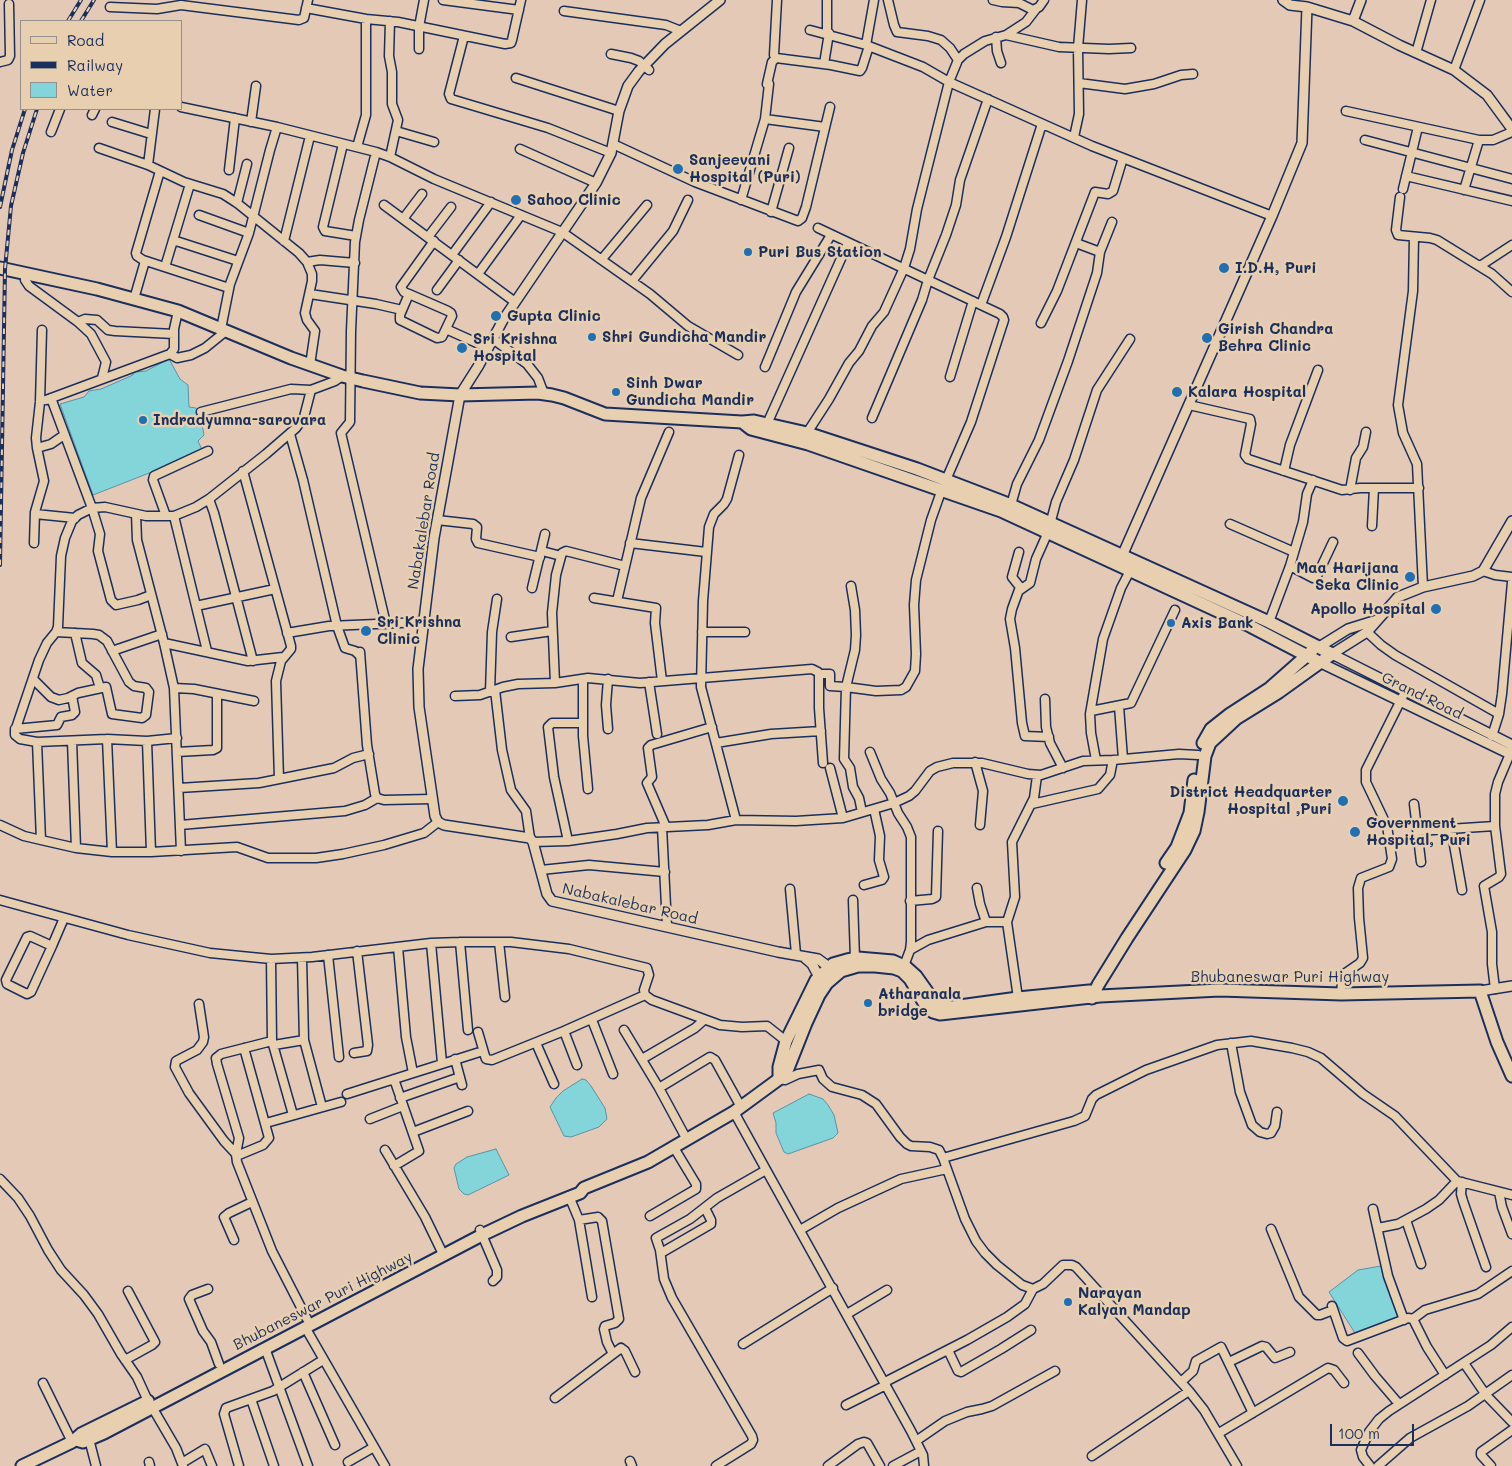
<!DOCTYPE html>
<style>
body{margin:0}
#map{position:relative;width:1512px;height:1466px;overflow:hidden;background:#e4c9b7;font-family:Mali,sans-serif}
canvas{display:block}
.legend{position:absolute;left:20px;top:20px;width:162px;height:90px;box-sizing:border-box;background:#e7cfaf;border:1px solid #958f8f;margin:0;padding:6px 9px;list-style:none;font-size:15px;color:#1b2f5e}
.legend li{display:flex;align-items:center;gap:10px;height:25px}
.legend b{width:25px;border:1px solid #958f8f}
.scale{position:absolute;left:1330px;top:1424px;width:84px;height:22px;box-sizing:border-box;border:2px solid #1b2f5e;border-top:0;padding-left:6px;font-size:15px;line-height:18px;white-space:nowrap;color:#1b2f5e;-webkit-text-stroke:4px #e7cfaf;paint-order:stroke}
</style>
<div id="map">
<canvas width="1512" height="1466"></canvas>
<ul class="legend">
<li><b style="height:6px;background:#e7cfaf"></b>Road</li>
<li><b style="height:6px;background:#1b2f5e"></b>Railway</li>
<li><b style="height:14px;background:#83d5d9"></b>Water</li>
</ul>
<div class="scale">100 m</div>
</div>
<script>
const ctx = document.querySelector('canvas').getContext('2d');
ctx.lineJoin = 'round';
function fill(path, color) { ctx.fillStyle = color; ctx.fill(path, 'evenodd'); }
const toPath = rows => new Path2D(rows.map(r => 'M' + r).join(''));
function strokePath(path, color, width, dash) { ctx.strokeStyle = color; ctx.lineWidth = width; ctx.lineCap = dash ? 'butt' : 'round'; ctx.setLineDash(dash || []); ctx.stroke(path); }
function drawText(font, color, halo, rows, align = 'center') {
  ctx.font = font + ' Mali,sans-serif'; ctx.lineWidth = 5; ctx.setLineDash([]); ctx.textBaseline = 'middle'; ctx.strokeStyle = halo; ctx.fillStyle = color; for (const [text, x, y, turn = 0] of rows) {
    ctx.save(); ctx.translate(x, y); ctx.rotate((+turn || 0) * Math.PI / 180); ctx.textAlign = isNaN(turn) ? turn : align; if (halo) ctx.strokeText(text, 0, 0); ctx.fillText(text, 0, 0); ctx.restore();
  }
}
const water = toPath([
 [169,359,180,379,188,385,189,407,196,408,200,414,204,435,198,441,203,452,93,495,60,404,84,397,89,391,101,389,133,375,134,369,137,372,146,371,169,359],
 [582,1079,586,1080,591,1086,605,1108,607,1119,599,1127,571,1137,564,1136,550,1107,556,1098,563,1091,582,1079],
 [809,1094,823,1099,828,1105,834,1115,838,1133,833,1138,788,1154,784,1152,776,1133,776,1123,773,1113,809,1094],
 [496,1149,509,1175,468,1195,464,1194,459,1189,454,1168,456,1164,467,1157,496,1149],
 [1381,1266,1403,1325,1360,1341,1329,1292,1358,1270,1381,1266]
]);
fill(water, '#83d5d9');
strokePath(water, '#5993a8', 1);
const minor = toPath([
 [443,0,519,10],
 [777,0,774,55,776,58,831,65,860,71,862,68,869,46],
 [888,0,894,25,897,32,928,36,941,40,950,48,958,60],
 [993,0,1002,2,1019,3,1033,10,1039,7,1044,0],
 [110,7,157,9,181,5,299,20,304,18,308,0],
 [306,8,366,19,398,22,505,44,511,43,512,40,521,0],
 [564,11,666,25,681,31],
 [390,21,389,56,392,72,392,104,398,120,390,157],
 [810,30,866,45,923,67,949,82,1092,146,1272,216],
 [827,33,827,0],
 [1006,35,1026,22,1036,9],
 [464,36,449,94,451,99,548,128,611,153],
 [996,37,997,51,1001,63],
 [866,45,874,0],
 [419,49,419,27,424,0],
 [1416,53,1431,0],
 [611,54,631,58,639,61,649,70],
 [0,62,8,60,10,56,9,4],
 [824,64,829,33],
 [1454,70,1480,0],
 [516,78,619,111],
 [1079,83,1125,89,1154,84,1181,75,1193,74],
 [767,84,772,62,776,58],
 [181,107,277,127,376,152,390,157,434,179,562,232,650,294,688,326,738,355],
 [1346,111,1479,140,1493,140,1512,132],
 [92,115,95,109],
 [765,119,769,84],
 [112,122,151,134],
 [251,122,256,86],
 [396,131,434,142],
 [51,132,60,109],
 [1074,137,1079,114,1078,48,1082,0],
 [1365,140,1512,179],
 [343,144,323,227,325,231,356,236],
 [613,144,695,182,798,221,802,218,806,207,830,107],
 [357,147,366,115,366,19],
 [99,148,148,165,184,182,223,194,237,203,299,253,307,262,312,274,312,281,305,313,307,320,315,331,310,365],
 [520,149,596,183],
 [376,152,359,220,355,242,351,331,350,422,341,433,386,624],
 [148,165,155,109],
 [229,170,235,118],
 [160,171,136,253,137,256,143,260,229,288],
 [1406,176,1512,201],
 [1403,189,1418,127],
 [1464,190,1479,140],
 [1400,197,1396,230,1398,235,1430,238,1437,240,1492,274,1512,292],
 [741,200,765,119,825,127],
 [237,203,247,164],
 [384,205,515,302],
 [771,212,789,148],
 [199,215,249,233],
 [403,219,422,194],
 [818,228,1000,314,1003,317,1004,320,971,422,946,480],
 [428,237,451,207],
 [1414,237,1413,291,1398,405,1403,433,1417,464,1423,587],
 [173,240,238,261],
 [284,241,310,136],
 [1076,243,1100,252],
 [452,255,491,202],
 [602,259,647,205],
 [307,262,320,260,355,263],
 [1480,266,1512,245],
 [165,267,190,184],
 [25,273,25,280,29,286,78,322,91,334,106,362,102,378],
 [478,274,521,215],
 [632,281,673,231,688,200],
 [437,290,459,260],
 [310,294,376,304,402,310],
 [409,294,400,315,400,320,437,338,442,337,452,316,451,313,448,311,409,294,404,292,401,287,434,241],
 [134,299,145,261],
 [981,305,1006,237,1042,124],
 [78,322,85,319,97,320,108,330,115,331,174,334],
 [1041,323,1057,291,1095,192,1108,194,1113,191,1123,158],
 [221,329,230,284,249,233,270,150,277,127],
 [446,329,488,348],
 [493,339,527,364,538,378,544,394],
 [170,354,177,358,191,355,205,348,226,331],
 [765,367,796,292,831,235],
 [950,377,973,301],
 [51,398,92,508,100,534,98,551,111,600,116,605,138,600,151,595],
 [46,400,170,354,174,349,174,329,178,311],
 [1189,405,1250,419,1251,424,1245,455,1248,459,1342,490,1360,488,1419,488],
 [201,412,291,389,311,390],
 [872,418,922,300,928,280,946,235,956,205,960,180,988,99],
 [767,424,848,243],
 [807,433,829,399,849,363,859,351,872,326,884,312,904,268,910,249,917,209,949,82,958,60,964,54,985,41,1006,35,1059,47,1109,49,1131,48],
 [290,434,303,480,337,626,345,648,355,651,360,656],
 [37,448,51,444,64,435],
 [243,471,291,646,291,649,281,661,276,681,279,779],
 [1284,471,1290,445,1318,370],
 [1350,490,1356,458,1363,447,1366,432],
 [209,499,214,513,253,661],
 [1011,505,1017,484,1039,440,1068,361,1097,273,1100,252,1112,222],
 [35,514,75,518],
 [136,514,137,540,164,643,174,688,181,851],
 [166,516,153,480,154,476,208,451],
 [174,516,207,651],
 [437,520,473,524,477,527,476,539,478,543,540,557],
 [1230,524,1294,552],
 [1372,526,1374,488],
 [34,543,35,512,44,481,37,448,36,438,40,402,42,330],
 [630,543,706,552],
 [542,551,561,556],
 [1019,552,1012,577,1020,587,1012,609,1010,619,1015,648,1022,723,1025,736,1049,737],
 [1290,566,1313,578,1316,578,1333,542],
 [1483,571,1495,575,1512,577],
 [851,586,855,610,856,635,855,650,846,687,844,759,850,768,853,787,859,798,862,812],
 [532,588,545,534],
 [1020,590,1030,583,1036,559,1048,532,1056,502,1074,460,1097,390,1130,339],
 [594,598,656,608,655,623,662,681],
 [617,601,641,498,669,432],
 [196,606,275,589],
 [1269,622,1290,566,1303,522,1307,494,1313,480],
 [702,632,745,632],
 [1367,632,1381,645,1395,655,1499,714],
 [75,633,82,663,96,675,100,688],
 [287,633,329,626,423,622],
 [511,637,552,631],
 [164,643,248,661,283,657],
 [112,651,162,634],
 [360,652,367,745,375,794,377,798,384,800,432,799],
 [819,674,830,674,830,686,846,687,876,691,901,690,906,687,915,671,916,654,914,605,916,580,931,520,942,489],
 [33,679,51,697,59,700,68,698,78,693,106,687,112,714,142,718,146,715,149,692,146,688,134,686,129,682,107,641,99,635,93,634,56,632],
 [583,679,583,736,588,789],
 [608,679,606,705,608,729],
 [649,682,657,734],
 [555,683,552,613,556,575,562,553,566,551,625,566],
 [174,688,194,689,254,701],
 [495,690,502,750,511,790,526,811,530,838],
 [490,692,492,632,497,599],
 [455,696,480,695,503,687,518,684,555,683,588,678,640,683,812,669,818,672,819,674,819,708,823,763],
 [1045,699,1046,727,1050,743,1063,768],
 [1119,706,1123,759],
 [1091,711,1131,703,1175,610],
 [15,729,57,725,61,717,72,715,75,712,72,696],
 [1492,736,1499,714,1502,694,1512,582],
 [177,738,147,741,107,739,37,742,20,739,15,735,15,731,39,660,47,643,56,632,58,627,61,556,65,538,72,521,78,515,92,508,105,507,146,516,174,516,196,507,209,499,266,454,296,428,304,417,311,390,335,381,342,376],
 [107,739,112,852],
 [72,741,76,848],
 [147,741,151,852],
 [37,742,41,840],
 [716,743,771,734,821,731],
 [177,752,213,750,217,748,217,694],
 [870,752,881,779,890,793,898,813,907,827,911,837,911,942,910,950,904,966],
 [1096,760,1091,733,1090,714,1103,639,1121,588,1132,567],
 [975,762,983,791,980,825],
 [830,768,843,818],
 [179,788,259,783,334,768,353,758,369,754],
 [1032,804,1098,789,1110,775,1113,760],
 [1414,804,1421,862],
 [736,820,701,687,703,601,709,527,714,514,724,504,727,499,739,455],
 [0,825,24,836,41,840,76,848,112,852,151,852,237,847,268,858,316,858,343,854,384,845,424,833,438,822],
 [180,825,345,811,365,805,377,798],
 [662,827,667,926],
 [666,827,647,783,652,777,648,748,651,745,712,727],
 [1451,828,1462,890],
 [1418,831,1495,826],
 [568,841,554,777,548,727,552,723,582,723],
 [533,842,568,841,617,834,647,828,708,825,736,820,796,821,843,818,894,803,909,796,915,791,930,771,937,767,953,763,982,763,1028,774,1041,775,1083,761,1113,760,1179,754,1198,755],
 [541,870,589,865,665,872],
 [864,885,882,880,884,877,879,860,880,836,874,809],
 [977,888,980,904,986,922],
 [790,889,796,954],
 [0,900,128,935,210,953,271,959,312,957,431,943,460,942,511,942,569,949,647,968,649,975,644,990,645,995,652,1000,720,1025,742,1027,767,1026,786,1041],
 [853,900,855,959],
 [910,901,932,899,936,897,938,831],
 [460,942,468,1030],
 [499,942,505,997],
 [431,943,442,1063],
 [52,946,30,936,27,937,6,980,7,984,27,994,31,992,52,946,64,918],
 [398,947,406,1037,413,1073],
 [910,950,928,940,986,922,1007,922],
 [328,955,339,1057],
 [302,958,304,1040,322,1107],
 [271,959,272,1041,293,1115],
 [1495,989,1492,964,1492,932,1484,886,1499,877,1501,874,1495,826,1495,794,1498,782,1512,749],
 [1341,994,1342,982,1344,974,1360,963,1363,958,1359,918,1358,888,1361,878,1389,867,1392,859,1387,826,1366,782,1366,770,1406,690],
 [1018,998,1007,922,1015,897,1012,842,1034,798,1037,776],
 [199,1004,204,1037,203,1042,197,1050,176,1061,175,1067,189,1093,224,1141,236,1154,239,1155,263,1145,269,1138,244,1048],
 [592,1020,613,1074],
 [624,1030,659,1088,686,1138],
 [564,1031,577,1065],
 [478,1032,485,1056,486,1059,492,1060,564,1031,645,995],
 [272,1041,221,1054,216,1058,217,1064,239,1138,236,1154,237,1162,272,1251,307,1319],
 [536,1043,554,1084],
 [1231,1043,1240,1092,1252,1125,1260,1132,1267,1134,1271,1133,1275,1126,1277,1112],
 [274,1045,304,1040],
 [354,1053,367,1051,368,1045,357,951],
 [455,1059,462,1085],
 [642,1059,695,1028,704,1020],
 [394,1079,419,1151,394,1166],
 [779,1079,785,1080,798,1074,819,1070,823,1079,832,1087,862,1095,876,1104,900,1137,907,1144,911,1146,930,1147,939,1150,943,1158,965,1219,976,1241,985,1253,997,1265,1022,1285,1033,1289,1043,1284,1063,1265,1072,1265,1076,1267,1189,1391,1204,1410,1237,1466],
 [659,1088,710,1057,715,1060,741,1107],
 [347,1094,483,1051],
 [400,1098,460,1077],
 [734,1112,911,1431,923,1455,924,1466],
 [370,1119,403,1106],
 [266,1123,341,1102],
 [413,1132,468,1111],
 [385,1150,425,1217,441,1250],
 [943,1158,1074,1121,1085,1116,1092,1099,1096,1095,1146,1070,1217,1045,1251,1041,1292,1048,1308,1052,1321,1058,1363,1094,1395,1116,1457,1181,1512,1195],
 [0,1179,18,1198,30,1216,48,1250,61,1270,84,1295,98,1314,121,1354,137,1377,148,1401],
 [1462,1182,1461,1194,1463,1201,1486,1267],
 [1499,1192,1502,1207,1512,1234],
 [569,1196,579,1220,592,1297],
 [1373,1209,1388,1276,1404,1320],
 [650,1216,696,1189,696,1184,673,1146],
 [579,1220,598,1217,602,1221,619,1319,615,1323,605,1326,604,1329,607,1342,613,1354],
 [1406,1220,1421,1264],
 [1378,1228,1398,1224,1426,1209,1439,1200,1457,1181],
 [1271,1229,1299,1297,1317,1315,1320,1315,1333,1310],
 [480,1230,497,1270,497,1277,493,1281],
 [800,1230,838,1208,901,1179,947,1169],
 [234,1240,224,1217,229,1213,252,1202],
 [661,1253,711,1224,711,1220,705,1208],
 [208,1289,192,1295,189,1299,203,1331,211,1342,219,1364],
 [1332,1306,1343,1338,1347,1341,1408,1318,1413,1319,1427,1347,1445,1375],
 [847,1314,887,1290],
 [1413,1319,1425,1310,1478,1294,1512,1271],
 [305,1327,385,1466],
 [743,1344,833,1288],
 [265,1348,308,1466],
 [948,1350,958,1371,961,1372,1001,1349,1031,1330],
 [1358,1353,1375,1376,1399,1404],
 [125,1360,152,1345,155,1342,128,1291],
 [1229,1362,1262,1346,1266,1347,1275,1358,1290,1352],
 [1464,1363,1486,1395,1512,1422],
 [303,1372,335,1445],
 [885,1382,967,1340,1007,1317,1025,1304,1033,1289],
 [1181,1382,1193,1371,1196,1361,1221,1347,1253,1413],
 [43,1383,72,1442],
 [555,1398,621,1348,625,1351,635,1372],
 [251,1399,274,1466],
 [846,1405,886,1385],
 [152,1407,176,1448,183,1466],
 [1219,1433,1328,1368,1334,1370,1344,1383],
 [89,1439,96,1466],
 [916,1441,945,1421,967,1412,982,1409,992,1406,1055,1371],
 [1092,1456,1189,1391],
 [630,1461,632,1466],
 [149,1462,150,1466],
 [348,1462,374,1447],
 [182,1463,205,1449,212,1466],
 [239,1466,224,1414,226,1408,273,1391,323,1360],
 [716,1466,751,1444,753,1440,752,1436,672,1298,664,1279,660,1250,656,1238,690,1219,717,1198,766,1170],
 [828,1466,858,1444,864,1442,867,1443,880,1466],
 [893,1466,921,1451],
 [1370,1466,1363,1457,1361,1450,1369,1432,1379,1419,1389,1411,1491,1345,1512,1327],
 [1378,1466,1410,1438,1468,1406,1512,1375],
 [1491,1466,1481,1455,1481,1452,1512,1430]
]);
const major = toPath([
 [720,0,665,44,639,71,628,86,619,111,611,153,596,183,503,320,479,365,460,395,434,538,418,669,419,707,435,816,438,822,444,825,530,838,533,842,547,894,552,901,778,952,818,959,833,970],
 [1283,0,1290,5,1307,7,1353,21,1399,45,1454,70,1487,95,1512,129],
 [1353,21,1361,0],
 [1122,556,1272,216,1302,143,1307,7],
 [1319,647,1348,629,1377,620],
 [1332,654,1367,632,1398,597,1423,587,1473,576,1483,571,1512,521],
 [1332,654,1512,745],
 [1319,662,1512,755],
 [805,958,812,964,819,977],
 [1480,991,1512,986]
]);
const highway = toPath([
 [0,268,97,289,178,311,291,358,342,376,363,381,420,393,460,395,538,393,552,395,564,398,605,414,742,422,754,421,807,433,917,469,1011,505,1269,622,1332,654,1279,692,1237,718,1210,743,1205,756,1198,812,1194,831,1185,850,1127,938,1098,985,1092,998],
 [742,422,751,429,808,444,1001,511,1250,626,1319,662],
 [1203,743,1211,729,1230,714,1270,688,1312,651],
 [1166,863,1177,847,1190,813,1194,780],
 [1100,996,1220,990,1341,994,1480,991,1497,1042,1512,1076],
 [76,1440,83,1442,104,1433,482,1235,522,1216,580,1193,584,1188,648,1162,734,1112,779,1079,787,1071,806,1023,819,995,827,983,841,971,858,966,875,966,894,968,902,971,910,979,927,1008,933,1012,940,1014,1100,996,1095,992,1089,991,1018,998,952,1007,943,1005,933,1000,916,976,906,967,893,961,858,958,847,960,833,964,816,980,786,1041,779,1067,779,1079],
 [22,1466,72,1442,81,1434,148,1401]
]);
strokePath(minor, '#1b2f5e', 11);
strokePath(major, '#1b2f5e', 12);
strokePath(highway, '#1b2f5e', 15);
strokePath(minor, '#e7cfaf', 8);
strokePath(major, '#e7cfaf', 9);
strokePath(highway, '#e7cfaf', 11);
const rail = toPath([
 [68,21,81,0],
 [81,21,94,0],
 [0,207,12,150,25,109],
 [0,565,5,269,11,206,23,153,37,109]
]);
strokePath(rail, '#1b2f5e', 4);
strokePath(rail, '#e7cfaf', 2, [5.5]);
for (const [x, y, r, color] of [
 [678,169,6,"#1f6fb2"],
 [516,200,6,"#1f6fb2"],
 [748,252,5,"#1f6fb2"],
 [1224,268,6,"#1f6fb2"],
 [496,316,6,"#1f6fb2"],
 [592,337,5,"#1f6fb2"],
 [1207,338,6,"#1f6fb2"],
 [462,348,6,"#1f6fb2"],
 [616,392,5,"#1f6fb2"],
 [1177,392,6,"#1f6fb2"],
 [143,420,5,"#1f6fb2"],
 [1410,577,6,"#1f6fb2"],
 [1436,609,6,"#1f6fb2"],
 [1171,623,5,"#1f6fb2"],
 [366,631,6,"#1f6fb2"],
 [1343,801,6,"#1f6fb2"],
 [1355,832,6,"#1f6fb2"],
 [868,1003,5,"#1f6fb2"],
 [1068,1302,5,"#1f6fb2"]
]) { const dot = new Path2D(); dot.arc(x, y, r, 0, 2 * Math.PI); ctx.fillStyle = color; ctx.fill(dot); strokePath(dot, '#e7cfaf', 2); }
drawText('bold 15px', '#1b2f5e', '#e7cfaf', [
 ["Sanjeevani",689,160],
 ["Hospital (Puri)",689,177],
 ["Sahoo Clinic",527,200],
 ["Puri Bus Station",758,252],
 ["I.D.H, Puri",1235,268],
 ["Gupta Clinic",507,316],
 ["Girish Chandra",1218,329],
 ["Behra Clinic",1218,346],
 ["Shri Gundicha Mandir",602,337],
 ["Sri Krishna",473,339],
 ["Hospital",473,356],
 ["Sinh Dwar",626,383],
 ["Gundicha Mandir",626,400],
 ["Kalara Hospital",1188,392],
 ["Indradyumna-sarovara",153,420],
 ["Maa Harijana",1399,568,"right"],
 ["Seka Clinic",1399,585,"right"],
 ["Apollo Hospital",1425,609,"right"],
 ["Sri Krishna",377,622],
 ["Clinic",377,639],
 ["Axis Bank",1181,623],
 ["District Headquarter",1332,792,"right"],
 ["Hospital ,Puri",1332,809,"right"],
 ["Government",1366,823],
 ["Hospital, Puri",1366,840],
 ["Atharanala",878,994],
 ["bridge",878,1011],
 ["Narayan",1078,1293],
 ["Kalyan Mandap",1078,1310]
], 'left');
drawText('15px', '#1b2f5e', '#e7cfaf', [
 ["Nabakalebar Road",424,521,-81],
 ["Grand Road",1422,696,26],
 ["Nabakalebar Road",630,904,13],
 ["Bhubaneswar Puri Highway",1290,977],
 ["Bhubaneswar Puri Highway",323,1301,-27]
]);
</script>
